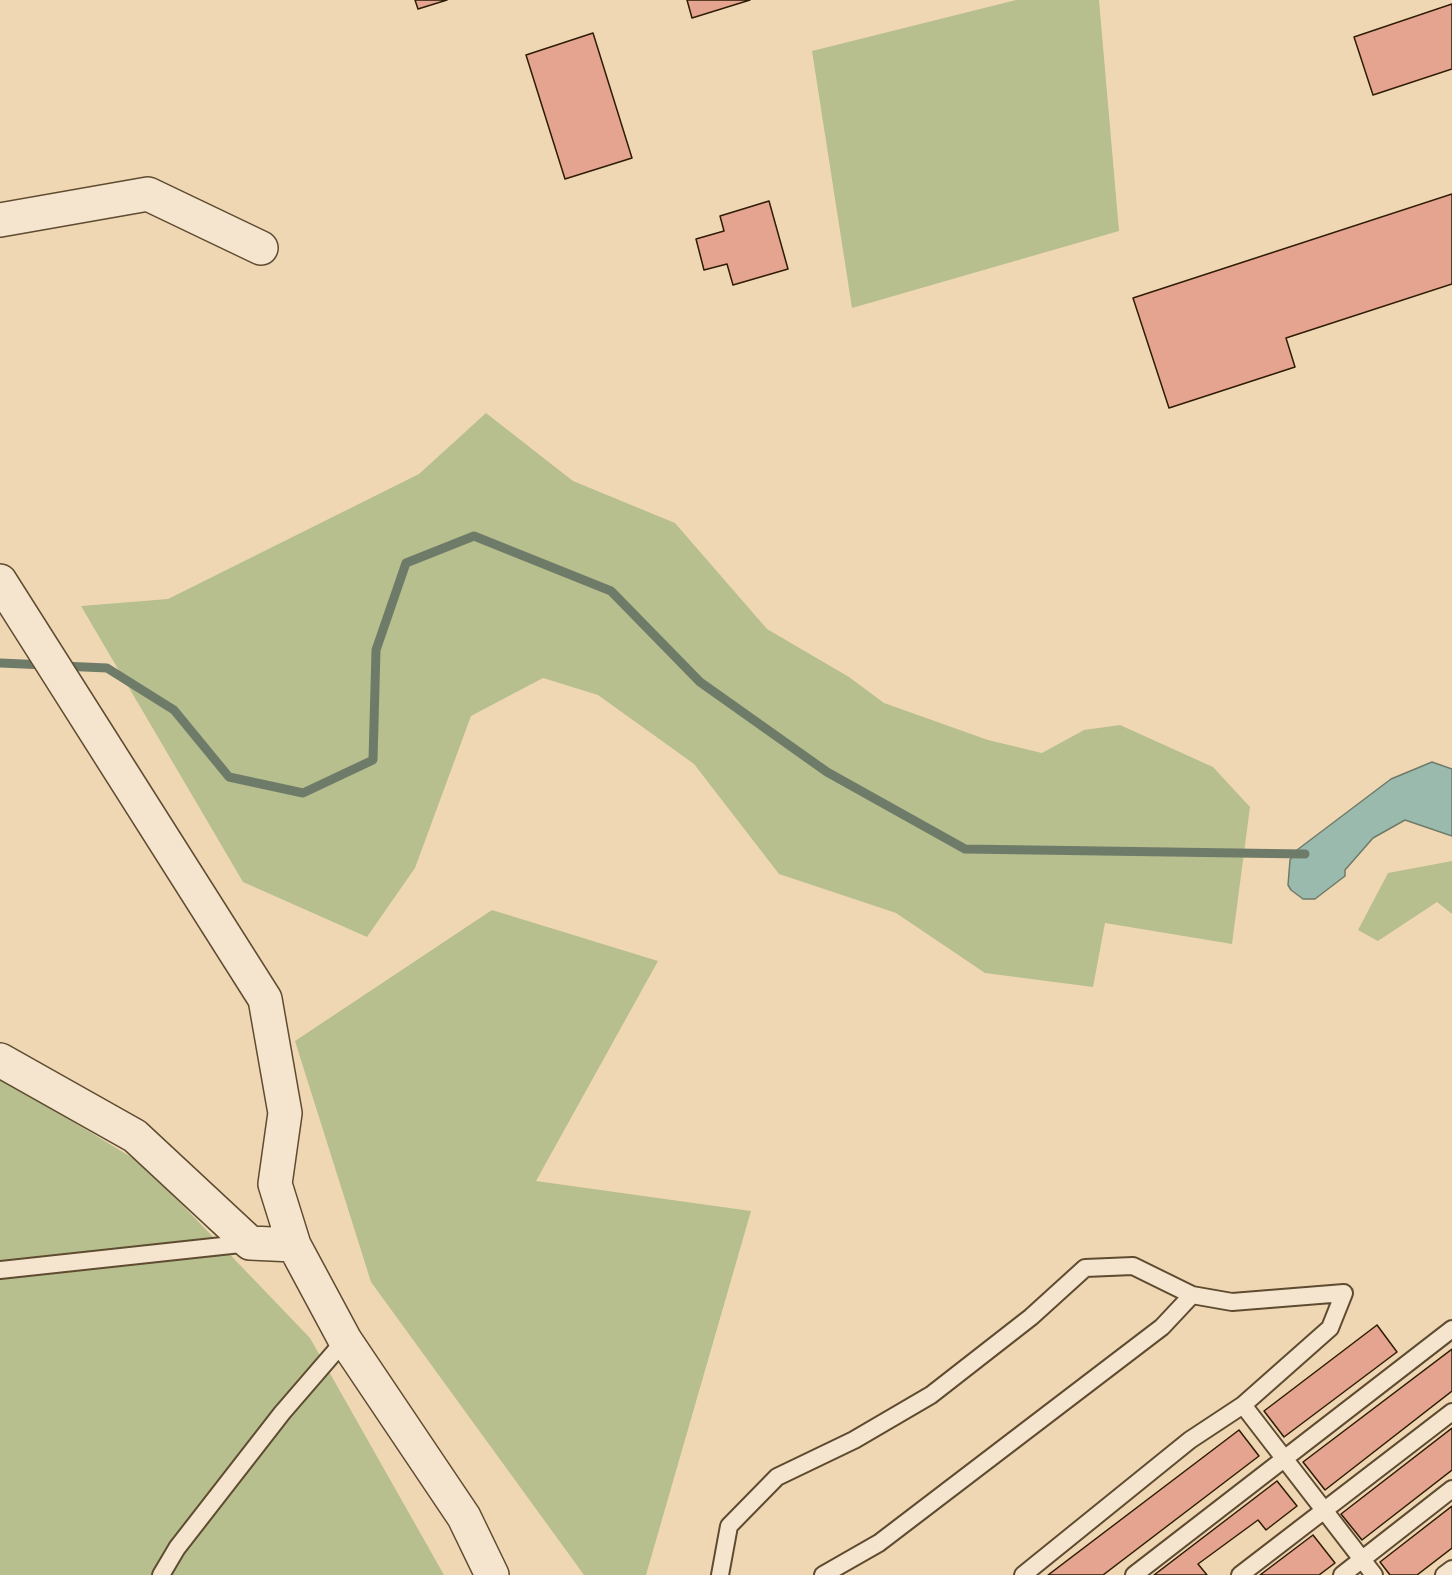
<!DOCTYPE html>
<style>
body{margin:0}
canvas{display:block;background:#f0d7b4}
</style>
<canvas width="1452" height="1575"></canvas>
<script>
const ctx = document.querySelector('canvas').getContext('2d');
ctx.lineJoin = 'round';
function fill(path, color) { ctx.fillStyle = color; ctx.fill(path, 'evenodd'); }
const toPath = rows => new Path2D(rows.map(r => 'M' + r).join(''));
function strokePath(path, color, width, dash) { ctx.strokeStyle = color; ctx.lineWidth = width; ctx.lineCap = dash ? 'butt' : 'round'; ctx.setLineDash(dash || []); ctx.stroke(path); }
fill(toPath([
 [1016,0,1099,0,1119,231,852,308,812,51],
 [486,413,573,481,675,523,767,629,849,677,884,703,988,740,1042,753,1084,730,1120,725,1213,767,1250,807,1232,944,1105,923,1093,987,985,973,896,913,779,874,694,764,598,695,543,678,471,716,415,868,367,937,243,882,81,606,168,599,419,474],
 [1452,861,1452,914,1437,902,1378,941,1358,930,1388,873],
 [492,910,658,961,536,1181,751,1211,646,1575,584,1575,371,1282,295,1041],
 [0,1077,144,1165,310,1338,444,1575,0,1575]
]), '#b7bf8f');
const water = toPath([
 [1432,762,1452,769,1452,836,1405,820,1373,838,1345,870,1345,876,1315,899,1303,899,1291,890,1288,885,1290,860,1297,850,1391,779,1432,762]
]);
fill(water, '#9abaad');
strokePath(water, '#6f7b69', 1.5);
strokePath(toPath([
 [0,663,46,665],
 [62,666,107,668,174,710,229,777,303,793,373,760,376,650,406,563,474,536,611,591,700,682,827,772,965,849,1305,854]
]), '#6f7b69', 9);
const building = toPath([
 [415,0,447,0,418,9,415,0],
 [687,0,750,0,692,18,687,0],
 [1452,4,1452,69,1373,95,1354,37,1452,4],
 [593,33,632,158,565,179,526,55,593,33],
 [1452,194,1452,284,1286,338,1295,367,1169,408,1133,298,1452,194],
 [769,201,788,269,733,285,727,264,704,270,696,239,724,231,720,216,769,201],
 [1377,1325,1397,1352,1284,1437,1264,1411,1377,1325],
 [1452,1349,1452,1391,1325,1490,1303,1462,1452,1349],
 [1452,1428,1452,1470,1362,1540,1341,1514,1452,1428],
 [1239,1430,1259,1456,1103,1575,1048,1575,1239,1430],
 [1277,1481,1297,1506,1266,1530,1258,1520,1198,1564,1207,1575,1154,1575,1277,1481],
 [1452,1506,1452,1548,1417,1575,1390,1575,1380,1562,1452,1506],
 [1313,1535,1335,1563,1319,1575,1260,1575,1313,1535]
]);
fill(building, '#e4a48f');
strokePath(building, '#2e1c04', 1.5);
const service = toPath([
 [0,1270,250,1243],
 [161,1575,177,1548,282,1413,345,1340],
 [720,1575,729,1526,777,1477,854,1440,931,1395,1031,1317,1085,1268,1133,1266,1192,1295,1232,1302,1344,1293,1330,1328,1243,1405,1374,1575],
 [823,1575,879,1543,1162,1327,1192,1295],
 [1023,1575,1190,1440,1243,1405],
 [1134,1575,1452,1329],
 [1240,1575,1452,1412],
 [1342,1575,1452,1489],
 [1444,1575,1452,1569]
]);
const minor = toPath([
 [0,220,148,194,261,248],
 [0,581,265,999,285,1113,275,1184,294,1245,345,1340,464,1517,492,1575],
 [0,1060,135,1136,250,1243,294,1245]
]);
strokePath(service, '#5e4b30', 20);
strokePath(minor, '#5e4b30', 36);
strokePath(service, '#f5e5ce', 16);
strokePath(minor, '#f5e5ce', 33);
</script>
